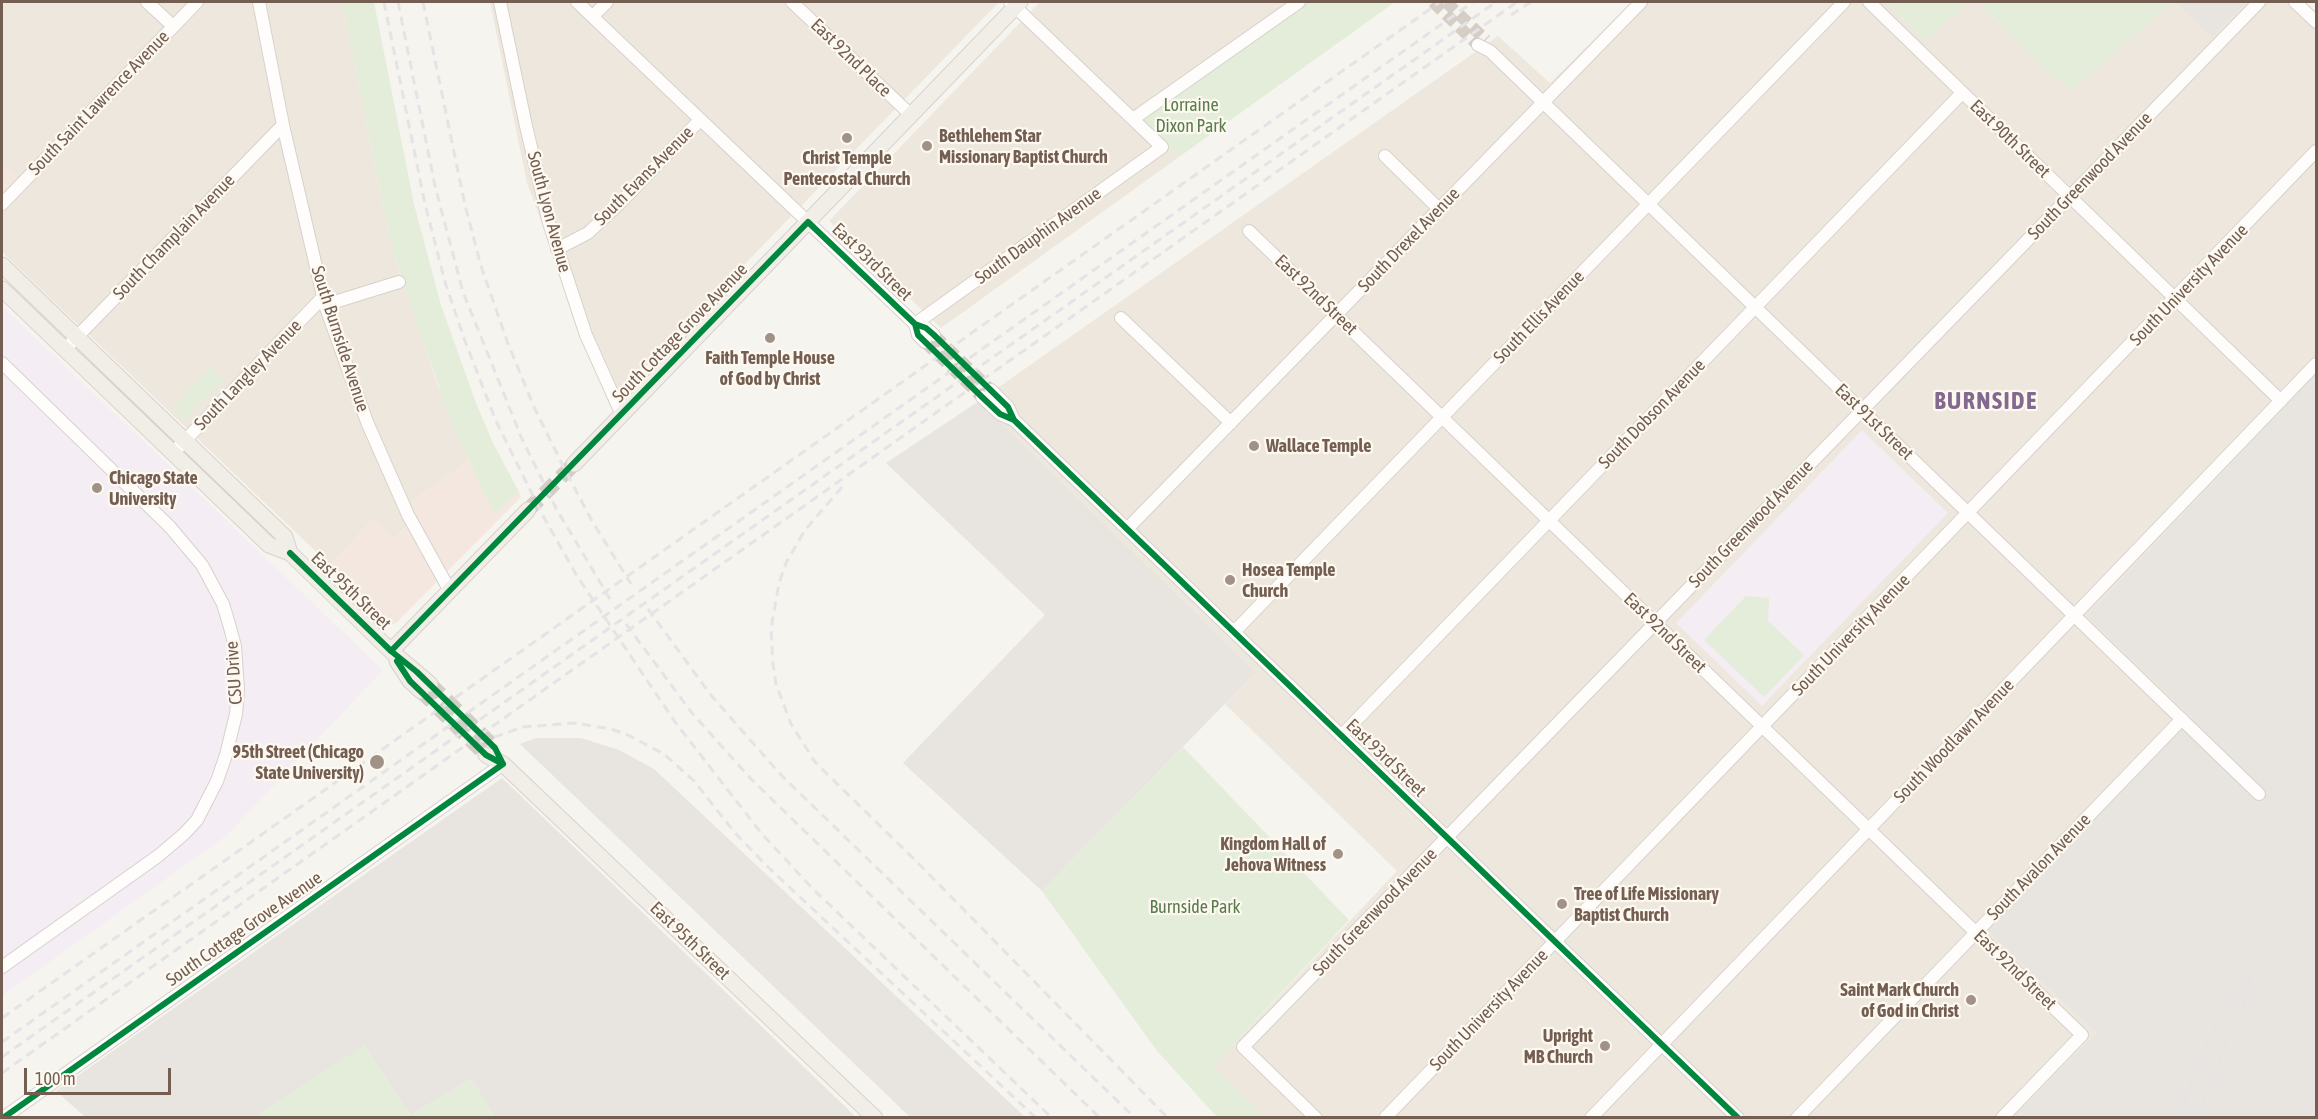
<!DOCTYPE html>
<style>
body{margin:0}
#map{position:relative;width:2318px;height:1119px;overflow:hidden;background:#f6f4ee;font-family:"Asap Condensed",sans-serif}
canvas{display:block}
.frame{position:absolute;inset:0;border:3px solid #735e51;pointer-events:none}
.scale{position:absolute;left:24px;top:1068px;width:147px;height:27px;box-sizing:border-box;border:3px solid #735e51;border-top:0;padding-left:8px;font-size:18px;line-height:21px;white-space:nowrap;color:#735e51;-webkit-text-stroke:4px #fdf9f1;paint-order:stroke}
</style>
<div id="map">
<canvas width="2318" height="1119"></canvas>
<div class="frame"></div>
<div class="scale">100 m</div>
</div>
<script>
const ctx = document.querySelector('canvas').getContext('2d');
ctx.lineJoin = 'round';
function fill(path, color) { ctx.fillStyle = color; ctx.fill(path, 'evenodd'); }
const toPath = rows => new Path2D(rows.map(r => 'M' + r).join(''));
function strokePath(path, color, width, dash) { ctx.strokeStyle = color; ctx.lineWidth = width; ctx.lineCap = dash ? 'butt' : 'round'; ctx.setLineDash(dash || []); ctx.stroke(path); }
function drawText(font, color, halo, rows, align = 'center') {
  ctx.font = font + ' "Asap Condensed",sans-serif'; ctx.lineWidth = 4.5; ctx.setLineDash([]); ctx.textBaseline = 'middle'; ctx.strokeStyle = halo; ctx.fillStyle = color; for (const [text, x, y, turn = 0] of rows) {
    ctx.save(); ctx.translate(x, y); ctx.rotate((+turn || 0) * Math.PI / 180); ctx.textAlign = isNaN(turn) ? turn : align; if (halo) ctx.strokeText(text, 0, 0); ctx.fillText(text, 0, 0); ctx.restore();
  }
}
fill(toPath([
 [2,2,188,2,17,179,2,164],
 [205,2,342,2,385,215,397,263,437,383,469,460,411,502,417,516,394,539,373,519,330,565,2,252,2,212],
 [490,2,999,2,609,404,527,183],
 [1040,2,1308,2,1141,120,1179,157,941,328,829,221],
 [1632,2,1886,2,1926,41,1968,2,1977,2,2070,91,2173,2,2176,2,2212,36,2247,2,2289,2,2316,28,2316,374,2086,616,2192,718,1986,928,2096,1033,2013,1117,1264,1117,1213,1066,1397,871,1225,704,1256,672,979,401,1498,36,1550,83]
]), '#eee7dd');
fill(toPath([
 [2,164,17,179,2,195],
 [469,460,483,492,495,512,519,492,521,497,396,623,391,625,330,565,373,519,394,539,417,516,411,502]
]), '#f3e7e0');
fill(toPath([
 [2176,2,2247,2,2212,37],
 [2316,374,2316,1117,2013,1117,2096,1033,1985,928,2192,718,2086,616],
 [979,401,1256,672,1042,891,903,763,1045,615,886,463],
 [536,738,581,738,619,750,654,769,1025,1117,910,1117,520,744],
 [502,778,856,1117,495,1117,471,1079,411,1115,267,1108,258,1117,85,1117,56,1091]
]), '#e8e4df');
fill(toPath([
 [2,306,383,670,226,836,2,996],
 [1862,430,1948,513,1762,706,1676,623]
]), '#f4edf3');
fill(toPath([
 [342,2,374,2,414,204,441,305,476,403,493,443,519,492,495,513,483,492,451,420,419,330,397,263,385,215],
 [1308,2,1395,2,1179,157,1141,120],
 [1886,2,1968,2,1926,41],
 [1977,2,2173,2,2070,91],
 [211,367,224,380,184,420,172,408],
 [1746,596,1769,598,1768,621,1804,655,1764,697,1704,640],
 [1183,747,1349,920,1213,1066,1264,1117,1217,1117,1157,1051,1042,891],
 [365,1045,411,1115,471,1079,495,1117,258,1117,267,1108]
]), '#e4edda');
strokePath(toPath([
 [1433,2,1478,45],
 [1446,2,1486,40],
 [934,335,991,390],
 [925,342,982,397]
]), '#d5cec7', 12, [12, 6]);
strokePath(toPath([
 [528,510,574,464],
 [430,684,495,748],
 [421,691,486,755]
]), '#d5cec7', 15, [15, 8]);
const minor = toPath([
 [147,2,173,26],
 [259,2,283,125,325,305,367,422,408,515,450,591],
 [500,2,526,126,549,223,586,335,622,415],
 [577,2,915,324,926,328,934,335],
 [792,2,911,115],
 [1869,2,2281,401],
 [2295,2,2316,22],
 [593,16,607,2],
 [1478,45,1490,51,2259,794],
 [1133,119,1299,2],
 [1385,156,1439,209],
 [2,204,197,2],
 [1249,231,2082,1035,2002,1118],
 [557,249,588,233,621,202,700,120],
 [325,305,399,282],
 [1121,318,1231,423],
 [915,324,1162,147,1010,2],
 [915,324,918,335,925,342],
 [71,343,283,125],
 [2,363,170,527,202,565,223,604,229,624,235,646,238,690,236,714,226,755,217,781,197,820,184,834,158,856,2,967],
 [991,390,1008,407,1014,420],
 [982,397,1000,414,1014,420,1738,1118],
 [173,453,323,297],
 [1127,529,1641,2],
 [1234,632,1844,2],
 [1341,736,1962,93],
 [3,1118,503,764],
 [1316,1118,1243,1047,2259,2],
 [1385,1118,2316,151],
 [1591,1118,2316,364],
 [1797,1118,2182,719]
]);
const major = toPath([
 [2,265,285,537,290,553],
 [2,289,269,545,290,553,391,651,430,684],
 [574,464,1020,2],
 [391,651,528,510],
 [397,661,410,681,421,691],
 [486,755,503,764,875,1118]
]);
strokePath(minor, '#d6d1cc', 14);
strokePath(major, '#d8d1cc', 17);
strokePath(minor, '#fefdfc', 12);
strokePath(major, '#f1eee8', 15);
strokePath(toPath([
 [384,2,425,204,445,282,465,341,496,421,542,514,577,576,675,722,762,834,813,889,1052,1118],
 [398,2,435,186,463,292,522,439,557,510,610,599],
 [423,2,465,205,481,266,507,341,534,407,563,466,592,521,631,584],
 [1511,15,1531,2],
 [842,487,805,530,786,563,779,583,771,629,773,664,776,684,791,724,815,762,921,866,1168,1118],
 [648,609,710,694,781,775,1135,1118],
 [626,624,692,713,751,779,1100,1118],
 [480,742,523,727,575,723,611,729,628,735,664,754,694,781,736,834,768,867,1036,1118],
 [2,1018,1440,2],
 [2,1042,1473,2],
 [2,1057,1496,2],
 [2,1073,1517,2],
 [2178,1118,2207,1043,2220,1018,2253,975,2316,909],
 [2197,1118,2235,1021,2248,996,2260,979]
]), '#e5e3e6', 3, [9, 6]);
strokePath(toPath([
 [915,324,918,335,982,397,1000,414,1014,420,1738,1118],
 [290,553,391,651,417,672,495,748,503,764],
 [391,651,808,222,915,324,926,328,934,335,1008,407,1014,420],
 [397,661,410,681,486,755,503,764],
 [3,1118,503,764]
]), '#00873e', 6);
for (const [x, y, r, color] of [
 [847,138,6,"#a19288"],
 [927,146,6,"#a19288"],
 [770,338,6,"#a19288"],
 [1254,446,6,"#a19288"],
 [97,488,6,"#a19288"],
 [1230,580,6,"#a19288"],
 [377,762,8,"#a19288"],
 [1338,854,6,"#a19288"],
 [1562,904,6,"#a19288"],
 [1971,1000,6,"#a19288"],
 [1605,1046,6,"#a19288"]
]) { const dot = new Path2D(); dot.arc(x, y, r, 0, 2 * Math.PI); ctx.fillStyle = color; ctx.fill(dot); strokePath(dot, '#fdf9f1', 2); }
drawText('18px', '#735e51', '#fdf9f1', [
 ["East 92nd Place",851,58,44],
 ["South Saint Lawrence Avenue",99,103,-46],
 ["East 90th Street",2010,139,44],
 ["South Evans Avenue",644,176,-45],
 ["South Greenwood Avenue",2090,176,-46],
 ["South Lyon Avenue",549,212,75],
 ["South Dauphin Avenue",1038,236,-36],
 ["South Champlain Avenue",174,237,-46],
 ["South Drexel Avenue",1409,240,-46],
 ["East 93rd Street",872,262,44],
 ["South University Avenue",2189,285,-46],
 ["East 92nd Street",1316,295,44],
 ["South Ellis Avenue",1539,317,-46],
 ["South Cottage Grove Avenue",680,333,-46],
 ["South Burnside Avenue",340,339,72],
 ["South Langley Avenue",248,375,-46],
 ["South Dobson Avenue",1652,414,-46],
 ["East 91st Street",1874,422,44],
 ["South Greenwood Avenue",1751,524,-46],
 ["East 95th Street",351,591,44],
 ["East 92nd Street",1665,633,44],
 ["South University Avenue",1851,635,-46],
 ["CSU Drive",234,673,-94],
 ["South Woodlawn Avenue",1954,741,-46],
 ["East 93rd Street",1386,758,44],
 ["South Avalon Avenue",2039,867,-46],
 ["South Greenwood Avenue",1375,912,-46],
 ["South Cottage Grove Avenue",244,929,-35],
 ["East 95th Street",690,941,44],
 ["East 92nd Street",2015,970,44],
 ["South University Avenue",1489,1010,-46]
]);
drawText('18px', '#5a7c4d', '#fdf9f1', [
 ["Lorraine",1191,105],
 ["Dixon Park",1191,126],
 ["Burnside Park",1195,907]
]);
drawText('bold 18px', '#735e51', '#fdf9f1', [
 ["Bethlehem Star",939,136],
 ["Missionary Baptist Church",939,157],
 ["Christ Temple",847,158,"center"],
 ["Pentecostal Church",847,179,"center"],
 ["Faith Temple House",770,358,"center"],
 ["of God by Christ",770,379,"center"],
 ["Wallace Temple",1266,446],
 ["Chicago State",109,478],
 ["University",109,499],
 ["Hosea Temple",1242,570],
 ["Church",1242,591],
 ["95th Street (Chicago",364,752,"right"],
 ["State University)",364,773,"right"],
 ["Kingdom Hall of",1326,844,"right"],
 ["Jehova Witness",1326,865,"right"],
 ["Tree of Life Missionary",1574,894],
 ["Baptist Church",1574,915],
 ["Saint Mark Church",1959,990,"right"],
 ["of God in Christ",1959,1011,"right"],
 ["Upright",1593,1036,"right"],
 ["MB Church",1593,1057,"right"]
], 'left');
ctx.letterSpacing = '1.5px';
drawText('bold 24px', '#83698e', '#fdf9f1', [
 ["BURNSIDE",1986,401]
]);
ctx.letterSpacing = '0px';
</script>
